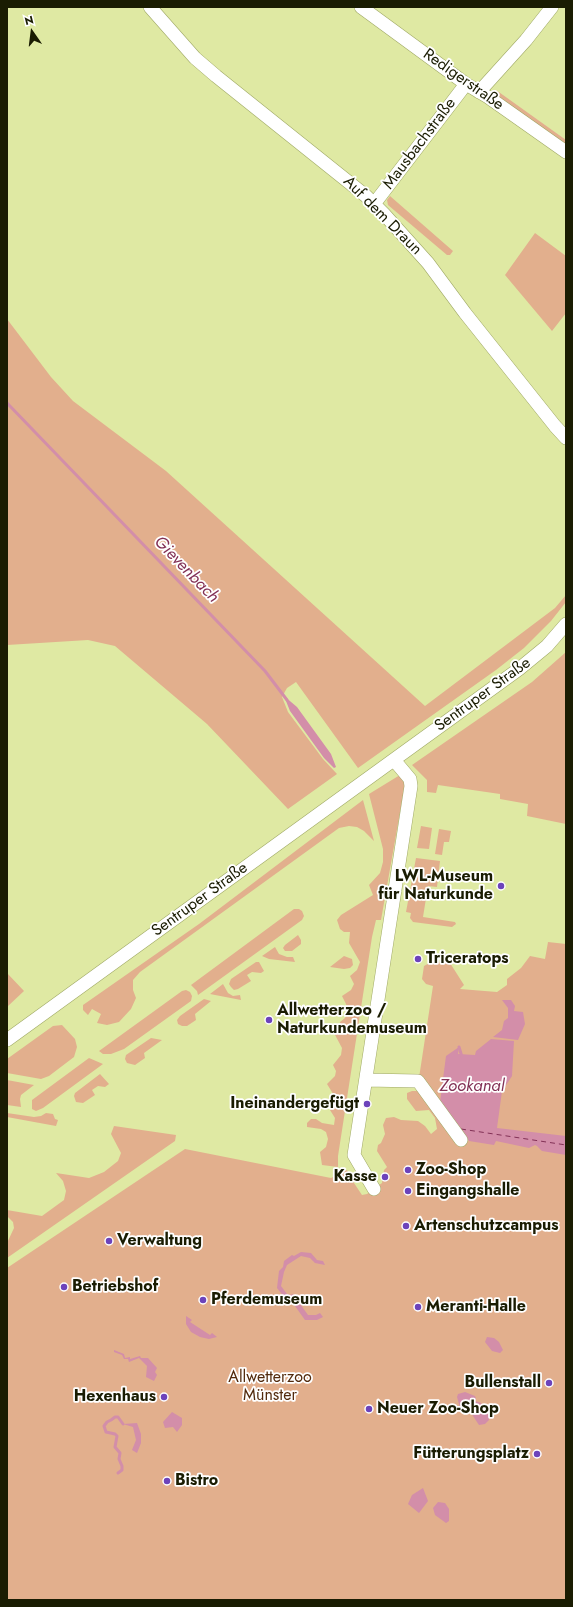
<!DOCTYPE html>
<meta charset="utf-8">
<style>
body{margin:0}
#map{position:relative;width:573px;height:1607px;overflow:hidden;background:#dfe9a3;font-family:Jost,sans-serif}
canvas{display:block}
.frame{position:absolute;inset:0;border:8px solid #1a1c02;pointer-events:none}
.north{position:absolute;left:12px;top:12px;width:40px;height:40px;-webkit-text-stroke:3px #fff;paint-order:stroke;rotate:346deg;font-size:11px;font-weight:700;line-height:16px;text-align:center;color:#1a1c02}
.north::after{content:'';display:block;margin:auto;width:14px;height:18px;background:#1a1c02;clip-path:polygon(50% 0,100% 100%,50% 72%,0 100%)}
</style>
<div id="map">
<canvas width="573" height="1607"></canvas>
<div class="frame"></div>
<div class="north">N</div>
</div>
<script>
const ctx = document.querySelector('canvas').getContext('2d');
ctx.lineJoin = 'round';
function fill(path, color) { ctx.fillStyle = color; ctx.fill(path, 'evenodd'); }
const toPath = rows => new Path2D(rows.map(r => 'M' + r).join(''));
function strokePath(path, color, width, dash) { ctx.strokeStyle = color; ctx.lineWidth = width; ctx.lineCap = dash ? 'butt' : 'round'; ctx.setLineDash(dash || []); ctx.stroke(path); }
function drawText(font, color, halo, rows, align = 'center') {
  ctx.font = font + ' Jost,sans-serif'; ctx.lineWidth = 3.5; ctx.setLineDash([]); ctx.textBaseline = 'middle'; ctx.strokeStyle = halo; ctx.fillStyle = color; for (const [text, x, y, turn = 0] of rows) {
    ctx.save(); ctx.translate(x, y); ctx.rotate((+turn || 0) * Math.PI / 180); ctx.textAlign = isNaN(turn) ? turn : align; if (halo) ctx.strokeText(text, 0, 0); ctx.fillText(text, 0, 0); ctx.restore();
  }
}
fill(toPath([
 [496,90,566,140,566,149,491,96],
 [390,196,453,251,450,255,447,255,388,205,387,200],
 [535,233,566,256,566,313,552,331,505,275],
 [7,319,51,377,73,401,166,471,425,706,555,608,566,595,566,602,551,621,524,648,496,670,358,768,296,682,287,688,282,697,288,712,323,759,337,774,288,809,207,724,115,646,88,640,7,645],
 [566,652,566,824,527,816,528,804,500,799,500,794,438,785,436,793,427,792,427,780,412,765,532,682],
 [400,775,405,784,381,920,376,920,372,937,338,1156,338,1167,322,1165,320,1152,326,1147,328,1139,326,1132,321,1129,307,1127,307,1123,311,1119,316,1119,322,1123,334,1125,335,1118,330,1110,334,1104,335,1097,327,1084,335,1076,336,1071,333,1065,341,1055,342,1048,334,1033,340,1031,340,1022,345,1018,348,1012,346,1004,342,996,351,990,354,984,350,976,357,970,360,962,349,943,350,932,344,932,340,929,337,920,341,915,373,895,369,885,380,873,383,862,383,849,369,794],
 [363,800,374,841,364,831,357,827,349,826,339,828,140,972,133,980,133,990,136,998,131,1009,119,1022,107,1025,97,1023,101,1014,92,1009,88,1015,83,1010,83,1005,199,924],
 [421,826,432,828,429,849,417,848],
 [439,829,451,831,449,842,444,842,442,855,435,854],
 [416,858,440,861,437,887,428,886,423,917,455,922,456,924,452,927,413,922,410,918,411,913,406,912],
 [294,909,299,909,302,911,304,916,302,920,198,995,197,991,191,985],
 [298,935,301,940,301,944,292,951,285,951,283,948,285,945],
 [548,942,566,944,566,1600,7,1600,7,1268,185,1149,331,1178,347,1170,350,1177,362,1195,367,1194,382,1183,384,1170,387,1167,377,1151,378,1145,381,1143,385,1134,383,1125,386,1118,394,1117,401,1120,418,1121,425,1126,431,1134,437,1129,435,1118,429,1110,416,1111,407,1099,407,1093,412,1091,417,1091,433,986,426,984,422,979,424,966,433,961,450,963,464,985,460,989,497,992,507,985,507,979,521,968,530,956,545,959],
 [275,947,279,954,287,957,293,957,295,962,269,959,262,956],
 [344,956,352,959,353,965,350,968,344,969,330,967],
 [256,962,259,962,264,971,261,973,252,972,247,975,251,981,238,989,234,990,231,987,229,984,231,979],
 [7,973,24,991,7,1007],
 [223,984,228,993,233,996,240,995,241,1000,210,994],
 [186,990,190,992,192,996,191,1001,124,1049,111,1054,103,1054,99,1051,182,991],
 [204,999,211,1001,195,1014,196,1020,187,1026,182,1026,178,1024,177,1020,180,1016],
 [62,1025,75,1039,77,1047,74,1057,49,1076,41,1079,7,1073,7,1059,53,1026],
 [151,1038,162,1040,144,1053,145,1058,135,1065,127,1063,125,1059,126,1055],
 [89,1058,103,1064,43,1108,36,1111,32,1109,32,1100],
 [100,1074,109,1084,105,1087,98,1086,92,1090,95,1095,83,1103,76,1102,74,1096,75,1093],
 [7,1080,34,1085,21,1095,20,1099,21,1107,7,1105],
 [7,1113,34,1117,41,1116,46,1113,53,1114,55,1119,58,1120,56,1126,7,1117],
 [114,1126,176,1135,175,1141,7,1258,7,1243,14,1228,13,1222,7,1216,7,1210,42,1216,64,1200,66,1191,63,1181,56,1173,89,1178,104,1172,118,1161,121,1153,111,1134]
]), '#e2af8d');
fill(toPath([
 [284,696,297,707,331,754,336,767,334,768,324,758,290,711],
 [502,1000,511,1000,515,1006,514,1011,523,1012,525,1024,518,1040,493,1037,502,1030,504,1021,508,1018,508,1008],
 [491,1039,514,1041,512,1076,502,1091,497,1128,566,1136,566,1155,542,1151,537,1146,535,1145,529,1148,496,1141,494,1145,469,1141,440,1102,446,1056,459,1047,458,1054,475,1055,476,1051],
 [301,1252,311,1253,317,1260,323,1261,325,1265,315,1263,310,1258,301,1256,287,1265,284,1272,281,1286,287,1294,290,1295,293,1294,308,1315,316,1315,320,1313,323,1317,317,1320,305,1320,290,1299,288,1300,285,1298,277,1288,279,1271,283,1267,284,1261,292,1255,294,1256],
 [186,1316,192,1320,190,1322,210,1335,212,1333,217,1337,209,1339,200,1337,191,1332,186,1324],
 [487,1337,494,1338,499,1342,503,1350,500,1353,492,1351,485,1342],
 [114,1350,124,1354,125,1358,130,1357,130,1359,140,1356,141,1358,148,1358,157,1368,155,1372,157,1375,154,1381,146,1377,147,1366,139,1358,129,1362,128,1359,124,1359,122,1355,114,1352],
 [465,1392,475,1396,476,1399,471,1404,468,1411,463,1412,461,1411,457,1397,458,1394],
 [475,1401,481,1403,489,1416,489,1420,485,1424,479,1425,473,1416,471,1408],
 [172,1412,182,1418,182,1425,177,1432,173,1427,165,1428,163,1422],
 [137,1423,141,1434,141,1443,137,1453,132,1450,136,1440,133,1427,123,1424],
 [423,1488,428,1501,419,1513,408,1504,412,1495],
 [438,1502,445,1503,449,1509,449,1521,446,1523,435,1515,433,1508]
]), '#d38ea9');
strokePath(toPath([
 [7,403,265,671,287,700],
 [459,1047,462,1057],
 [118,1473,122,1470,122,1466,119,1459,120,1453,115,1447,117,1436,115,1434,106,1432,104,1426,107,1422,111,1420,115,1417,118,1417,123,1424]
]), '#d38ea9', 3);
strokePath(toPath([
 [461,1129,566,1145]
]), '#823156', 1, [5, 4]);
const minor = toPath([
 [150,7,195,58,216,76,366,196,384,214,428,263,465,313,555,426,566,438],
 [361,7,466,84,488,97,566,152],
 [479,92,526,40,552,7],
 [374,204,466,84],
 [7,1040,519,669,547,646,566,624],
 [366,1080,418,1081,461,1140],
 [374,1189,354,1155,411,786,410,779,394,760]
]);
strokePath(minor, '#9fa865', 14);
strokePath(minor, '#fff', 13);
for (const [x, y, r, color] of [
 [501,886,4,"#6c43bb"],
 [418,959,4,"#6c43bb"],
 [269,1020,4,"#6c43bb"],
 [367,1104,4,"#6c43bb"],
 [408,1170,4,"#6c43bb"],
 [385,1177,4,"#6c43bb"],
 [408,1191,4,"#6c43bb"],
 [406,1226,4,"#6c43bb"],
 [109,1241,4,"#6c43bb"],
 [64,1287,4,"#6c43bb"],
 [203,1300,4,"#6c43bb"],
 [418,1307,4,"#6c43bb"],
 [549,1383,4,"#6c43bb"],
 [164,1397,4,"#6c43bb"],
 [369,1409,4,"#6c43bb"],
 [537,1454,4,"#6c43bb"],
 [167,1481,4,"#6c43bb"]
]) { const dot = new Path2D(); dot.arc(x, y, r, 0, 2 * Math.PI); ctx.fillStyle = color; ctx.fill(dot); strokePath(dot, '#fff', 1.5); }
drawText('16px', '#1a1c02', '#fff', [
 ["Redigerstraße",463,80,35],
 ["Mausbachstraße",420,144,-53],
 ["Auf dem Draun",382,216,45],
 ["Sentruper Straße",483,695,-36],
 ["Sentruper Straße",200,900,-36]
]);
drawText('bold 16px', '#1a1c02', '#fff', [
 ["LWL-Museum",493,877,"right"],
 ["für Naturkunde",493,895,"right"],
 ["Triceratops",426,959],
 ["Allwetterzoo /",277,1011],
 ["Naturkundemuseum",277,1029],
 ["Ineinandergefügt",359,1104,"right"],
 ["Zoo-Shop",416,1170],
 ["Kasse",377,1177,"right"],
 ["Eingangshalle",416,1191],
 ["Artenschutzcampus",414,1226],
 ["Verwaltung",117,1241],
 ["Betriebshof",72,1287],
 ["Pferdemuseum",211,1300],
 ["Meranti-Halle",426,1307],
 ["Bullenstall",541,1383,"right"],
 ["Hexenhaus",156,1397,"right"],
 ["Neuer Zoo-Shop",377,1409],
 ["Fütterungsplatz",529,1454,"right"],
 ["Bistro",175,1481]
], 'left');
drawText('16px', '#522a0c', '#fff', [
 ["Allwetterzoo",270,1378],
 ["Münster",270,1396]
]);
drawText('italic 17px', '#823156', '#fff', [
 ["Gievenbach",186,570,46],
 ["Zookanal",472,1087]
]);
</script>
